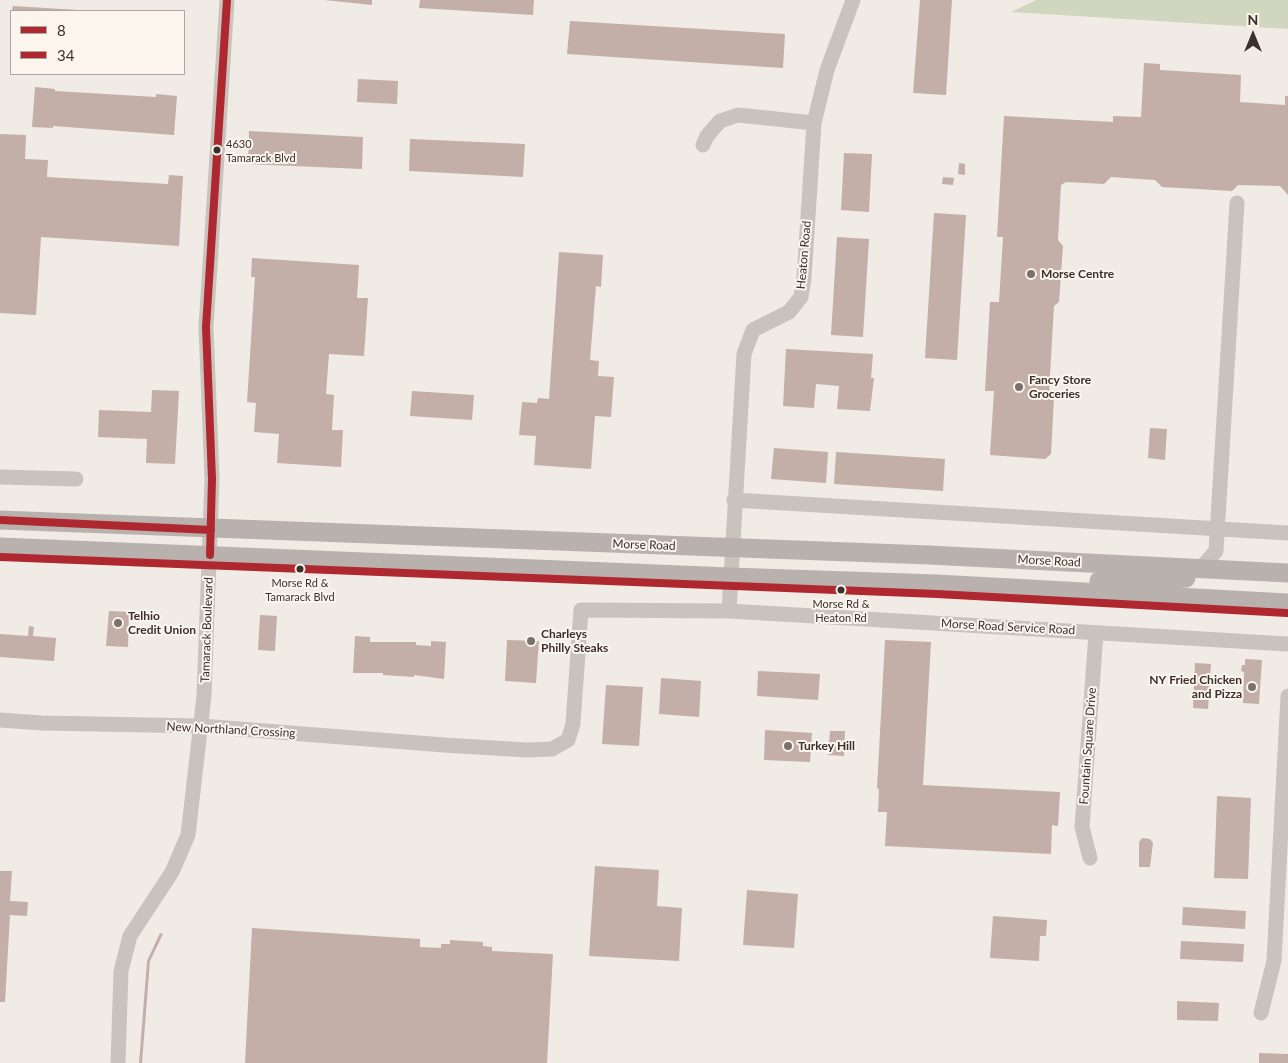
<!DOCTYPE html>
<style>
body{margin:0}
#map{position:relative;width:1288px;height:1063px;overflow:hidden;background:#f0ebe5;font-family:Lato,sans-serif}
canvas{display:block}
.legend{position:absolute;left:10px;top:10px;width:175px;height:65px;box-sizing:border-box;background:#fbf5ee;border:1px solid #aea6a0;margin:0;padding:6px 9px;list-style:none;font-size:15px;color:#3b302b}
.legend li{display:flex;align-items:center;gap:10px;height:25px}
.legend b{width:25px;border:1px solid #aea6a0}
.north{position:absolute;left:1228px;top:10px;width:50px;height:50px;-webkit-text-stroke:4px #fbf5ee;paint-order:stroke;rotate:0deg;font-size:14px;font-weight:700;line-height:20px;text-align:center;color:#3b302b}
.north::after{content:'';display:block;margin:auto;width:18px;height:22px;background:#3b302b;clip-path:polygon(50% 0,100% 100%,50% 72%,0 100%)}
</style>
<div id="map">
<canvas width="1288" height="1063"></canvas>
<ul class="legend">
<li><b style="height:6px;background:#af272f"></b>8</li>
<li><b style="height:6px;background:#af272f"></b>34</li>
</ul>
<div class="north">N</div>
</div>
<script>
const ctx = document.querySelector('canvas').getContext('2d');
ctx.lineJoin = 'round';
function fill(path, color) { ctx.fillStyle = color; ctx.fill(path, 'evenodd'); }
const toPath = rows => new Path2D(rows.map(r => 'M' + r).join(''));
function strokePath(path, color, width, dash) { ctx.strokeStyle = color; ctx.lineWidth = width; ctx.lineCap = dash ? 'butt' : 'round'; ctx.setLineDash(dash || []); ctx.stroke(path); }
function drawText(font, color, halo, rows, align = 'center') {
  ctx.font = font + ' Lato,sans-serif'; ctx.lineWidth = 4; ctx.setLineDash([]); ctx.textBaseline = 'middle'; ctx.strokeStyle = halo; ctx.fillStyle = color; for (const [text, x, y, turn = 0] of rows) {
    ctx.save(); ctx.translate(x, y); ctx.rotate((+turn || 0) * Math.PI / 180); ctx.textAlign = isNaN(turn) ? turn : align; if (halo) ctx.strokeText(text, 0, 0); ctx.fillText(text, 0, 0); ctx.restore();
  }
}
fill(toPath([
 [1036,0,1288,0,1288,29,1011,12]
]), '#d1d6bf');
fill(toPath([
 [324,0,372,0,372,5],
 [420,0,534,0,533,15,419,8],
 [920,0,952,0,946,95,913,93],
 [13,6,78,10,78,11,12,11],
 [570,21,785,34,783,68,567,54],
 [1144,63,1160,64,1160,70,1241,75,1240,102,1285,105,1285,96,1288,96,1288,195,1280,186,1238,185,1232,191,1162,187,1155,180,1111,177,1104,184,1066,182,1061,185,1058,240,1063,246,1059,302,1054,306,1049,393,1054,397,1051,454,1045,459,990,455,994,391,985,391,990,302,999,302,1003,237,997,237,1004,116,1113,122,1113,116,1141,117],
 [358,79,398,81,397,104,357,102],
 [35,87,55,89,55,91,156,97,156,94,177,96,174,135,53,126,53,128,32,127],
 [249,131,363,137,362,169,248,164],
 [0,134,26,135,25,159,48,160,47,177,168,184,169,175,183,176,179,246,41,237,36,315,0,313],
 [410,139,525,144,523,177,409,171],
 [844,153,872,154,869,212,841,210],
 [959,163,965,164,965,175,958,174],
 [943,177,954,178,953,185,942,184],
 [934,213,966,215,957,360,925,358],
 [837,237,869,239,863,337,831,335],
 [559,252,603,255,601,287,596,286,590,360,599,361,598,376,614,377,611,417,595,416,591,469,534,465,536,436,519,435,522,402,537,403,538,398,549,399],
 [252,258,359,265,357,298,368,298,364,356,329,354,326,394,334,395,332,430,343,430,341,467,277,463,279,434,254,432,256,403,247,402,255,277,251,277],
 [786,349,873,354,871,378,874,378,870,411,837,409,839,386,816,384,814,408,783,406],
 [152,390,179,391,175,464,146,463,147,439,98,437,99,410,151,412],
 [412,391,474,395,472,420,410,416],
 [1150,428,1167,429,1165,460,1148,458],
 [774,448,828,452,826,483,771,479],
 [836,452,945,459,943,491,834,484],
 [109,611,129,612,128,647,106,646],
 [260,615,277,616,275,651,258,650],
 [29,626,34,627,33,636,56,638,54,661,0,657,0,634,28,636],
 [355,636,370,637,370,642,416,642,416,645,431,646,431,641,446,642,444,679,414,675,414,677,383,675,383,673,353,673],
 [507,640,539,641,536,683,505,681],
 [885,640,931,642,923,785,1060,792,1058,826,1052,825,1051,854,885,846,887,812,878,812,879,789,877,788],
 [1245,659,1262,660,1259,704,1243,703,1244,672,1241,671,1242,665,1245,665],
 [1195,663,1211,664,1208,709,1193,708],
 [758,671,820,674,818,700,757,696],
 [661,678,701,681,699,717,659,714],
 [606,685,643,687,639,746,602,744],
 [765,730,812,733,810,762,764,760],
 [830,731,845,731,844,756,828,755],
 [1217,796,1251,798,1248,879,1214,878],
 [1142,838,1150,839,1153,843,1150,867,1139,867,1139,842],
 [595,866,659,870,657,906,682,908,679,961,589,956],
 [0,871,12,871,10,901,28,902,27,916,10,915,5,1002,0,1002],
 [747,890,798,894,794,948,743,945],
 [1183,907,1246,911,1245,929,1182,925],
 [993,916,1047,920,1046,936,1040,936,1039,961,990,958],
 [252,928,420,939,420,947,441,948,441,944,450,944,450,940,483,942,483,946,492,947,492,951,553,954,547,1063,245,1063],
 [160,933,163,934,150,961,142,1063,139,1063,147,961],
 [1181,941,1244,944,1243,962,1180,959],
 [1177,1001,1219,1003,1218,1021,1177,1020],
 [1259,1053,1288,1054,1288,1063,1259,1063]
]), '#c3afa7');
strokePath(toPath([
 [853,0,827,70,814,123,804,278,801,297,789,312,753,330,744,354,729,611,1288,644],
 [703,145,707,136,720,121,738,115,814,123],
 [0,477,76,479],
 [734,500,1288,533],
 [1200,569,1216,551,1237,203],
 [0,720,42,723,201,726,444,745,527,750,552,749,568,740,573,724,581,610,729,611],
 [1090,858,1082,827,1096,633],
 [1261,1013,1274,961,1288,696],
 [118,1063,121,971,130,936,172,872,188,835,204,696,212,479,206,327,227,0]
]), '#c9c3be', 15);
strokePath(toPath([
 [0,520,929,555,1288,573],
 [0,547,730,577,937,584,1288,603],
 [1099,581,1186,578]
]), '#b8b1ad', 19);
strokePath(toPath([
 [0,520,211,530],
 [210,555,212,479,206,327,227,0]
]), '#af272f', 8);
strokePath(toPath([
 [0,557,937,594,1287,613]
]), '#af272f', 8);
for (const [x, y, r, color] of [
 [217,150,4.5,"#3b302b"],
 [1031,274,5,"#7a716c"],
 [1019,387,5,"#7a716c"],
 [300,569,4.5,"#3b302b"],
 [841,590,4.5,"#3b302b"],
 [118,623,5,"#7a716c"],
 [531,641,5,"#7a716c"],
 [1252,687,5,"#7a716c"],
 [788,746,5,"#7a716c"]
]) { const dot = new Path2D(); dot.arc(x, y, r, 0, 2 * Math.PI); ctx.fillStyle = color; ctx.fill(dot); strokePath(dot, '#fbf5ee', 2); }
drawText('11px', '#3b302b', '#fbf5ee', [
 ["4630",226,144,"left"],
 ["Tamarack Blvd",226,158,"left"],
 ["Morse Rd &",300,583],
 ["Tamarack Blvd",300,597],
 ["Morse Rd &",841,604],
 ["Heaton Rd",841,618]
]);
drawText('12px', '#3b302b', '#fbf5ee', [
 ["Heaton Road",804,255,-85],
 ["Morse Road",644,545,2],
 ["Morse Road",1049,561,3],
 ["Morse Road Service Road",1008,627,3],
 ["Tamarack Boulevard",207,630,-88],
 ["New Northland Crossing",231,730,3],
 ["Fountain Square Drive",1088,746,-86]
]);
drawText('bold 12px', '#3b302b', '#fbf5ee', [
 ["Morse Centre",1041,274],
 ["Fancy Store",1029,380],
 ["Groceries",1029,394],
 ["Telhio",128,616],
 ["Credit Union",128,630],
 ["Charleys",541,634],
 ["Philly Steaks",541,648],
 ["NY Fried Chicken",1242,680,"right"],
 ["and Pizza",1242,694,"right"],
 ["Turkey Hill",798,746]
], 'left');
</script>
